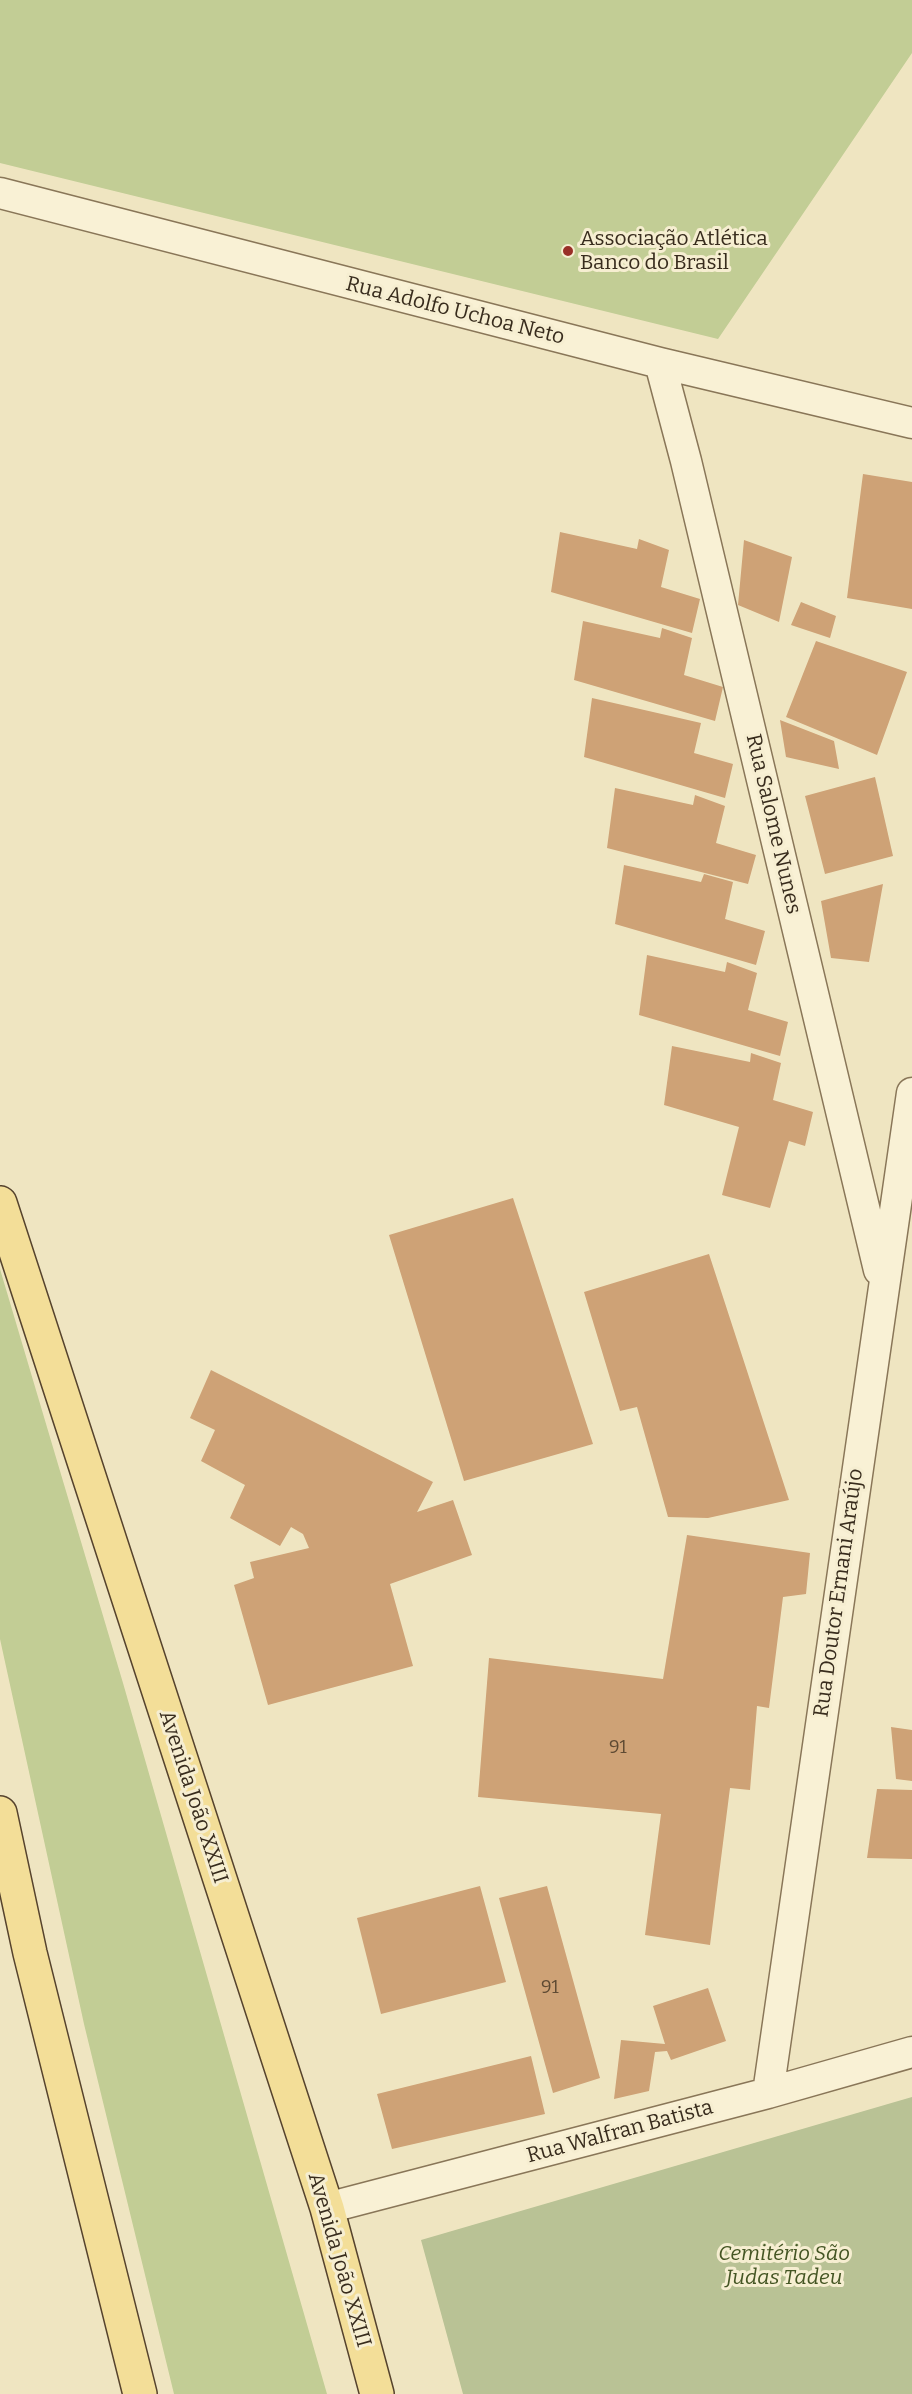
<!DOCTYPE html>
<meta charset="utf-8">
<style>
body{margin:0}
canvas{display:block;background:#efe5c1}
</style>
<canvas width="912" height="2394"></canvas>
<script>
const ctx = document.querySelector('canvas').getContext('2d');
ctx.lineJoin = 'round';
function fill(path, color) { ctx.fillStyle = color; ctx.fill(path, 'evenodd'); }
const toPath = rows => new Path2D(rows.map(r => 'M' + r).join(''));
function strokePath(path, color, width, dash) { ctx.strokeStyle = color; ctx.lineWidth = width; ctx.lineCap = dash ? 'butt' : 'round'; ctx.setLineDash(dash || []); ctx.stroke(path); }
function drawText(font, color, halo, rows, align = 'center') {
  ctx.font = font + ' Bitter,serif'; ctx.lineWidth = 6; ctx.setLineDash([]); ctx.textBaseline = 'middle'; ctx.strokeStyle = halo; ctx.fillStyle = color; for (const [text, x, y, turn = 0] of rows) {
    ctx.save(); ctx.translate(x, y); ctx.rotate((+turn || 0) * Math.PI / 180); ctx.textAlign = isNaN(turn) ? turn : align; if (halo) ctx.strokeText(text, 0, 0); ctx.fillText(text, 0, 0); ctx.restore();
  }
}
fill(toPath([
 [0,0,912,0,912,53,718,339,0,163],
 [0,1269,123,1683,327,2394,174,2394,84,2024,0,1639]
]), '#c2cd95');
fill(toPath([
 [912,2097,912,2394,463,2394,421,2240]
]), '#b9c295');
fill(toPath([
 [863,474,912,482,912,609,847,598],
 [560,532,637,549,639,539,669,550,661,587,700,599,692,633,551,592],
 [744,540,792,557,779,622,738,605],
 [801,602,836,616,830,638,791,625],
 [583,621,660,638,662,628,692,638,684,675,723,687,715,721,574,680],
 [816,641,907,672,877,755,786,717],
 [592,698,701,723,694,753,733,764,725,798,584,757],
 [780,720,834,741,839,769,786,757],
 [875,777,893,856,825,874,805,796],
 [615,788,693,805,695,795,725,806,716,843,756,855,748,884,607,848],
 [624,865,701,882,704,874,733,882,725,919,765,931,756,965,615,924],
 [883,884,869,962,831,958,821,901],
 [647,955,725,972,727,962,757,973,748,1010,788,1022,780,1056,639,1015],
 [672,1046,750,1062,751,1053,781,1063,773,1100,813,1112,805,1146,789,1141,770,1208,722,1195,739,1127,664,1105],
 [513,1198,593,1444,464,1481,389,1235],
 [709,1254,789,1500,708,1518,668,1517,637,1407,620,1411,584,1292],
 [211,1370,433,1482,417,1512,453,1500,472,1555,390,1584,413,1666,268,1705,234,1585,254,1578,250,1562,309,1548,303,1534,291,1527,280,1546,230,1518,245,1485,201,1461,215,1430,190,1418],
 [687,1535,810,1553,806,1594,783,1597,769,1708,757,1706,750,1790,730,1788,710,1945,645,1935,661,1814,478,1797,489,1658,663,1679],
 [891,1727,912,1730,912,1781,896,1779],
 [877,1789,912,1790,912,1859,867,1858],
 [480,1886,506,1982,381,2014,357,1918],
 [547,1886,600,2078,553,2093,499,1898],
 [708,1988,726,2041,671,2060,667,2051,655,2052,649,2091,614,2099,621,2040,665,2044,653,2006],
 [531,2056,545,2114,392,2149,377,2094]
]), '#cea276');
const street = toPath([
 [0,193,660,363,912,423],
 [660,363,686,461,879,1270],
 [768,2093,912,1093],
 [327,2208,768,2093,912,2052]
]);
const primary = toPath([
 [0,1203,327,2208,377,2394],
 [0,1813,30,1953,140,2394]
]);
strokePath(street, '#897658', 33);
strokePath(primary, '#56432d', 36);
strokePath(street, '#f9f1d5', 30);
strokePath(primary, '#f3de98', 33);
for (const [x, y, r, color] of [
 [568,251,6,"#992f27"]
]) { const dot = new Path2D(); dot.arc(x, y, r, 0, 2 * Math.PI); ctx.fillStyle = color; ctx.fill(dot); strokePath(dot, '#f6eed1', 2); }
drawText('18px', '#5e4a33', null, [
 ["91",618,1748],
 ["91",550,1988]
]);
drawText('21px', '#382c1d', '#f6eed1', [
 ["Associação Atlética",580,239],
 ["Banco do Brasil",580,263]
], 'left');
drawText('21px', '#382c1d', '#f6eed1', [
 ["Rua Adolfo Uchoa Neto",455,311,14],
 ["Rua Salome Nunes",773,824,77],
 ["Rua Doutor Ernani Araújo",839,1593,-82],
 ["Avenida João XXIII",193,1797,72],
 ["Rua Walfran Batista",620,2132,-15],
 ["Avenida João XXIII",339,2260,74]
]);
drawText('italic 21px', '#445523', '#f6eed1', [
 ["Cemitério São",784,2254],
 ["Judas Tadeu",784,2278]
]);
</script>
